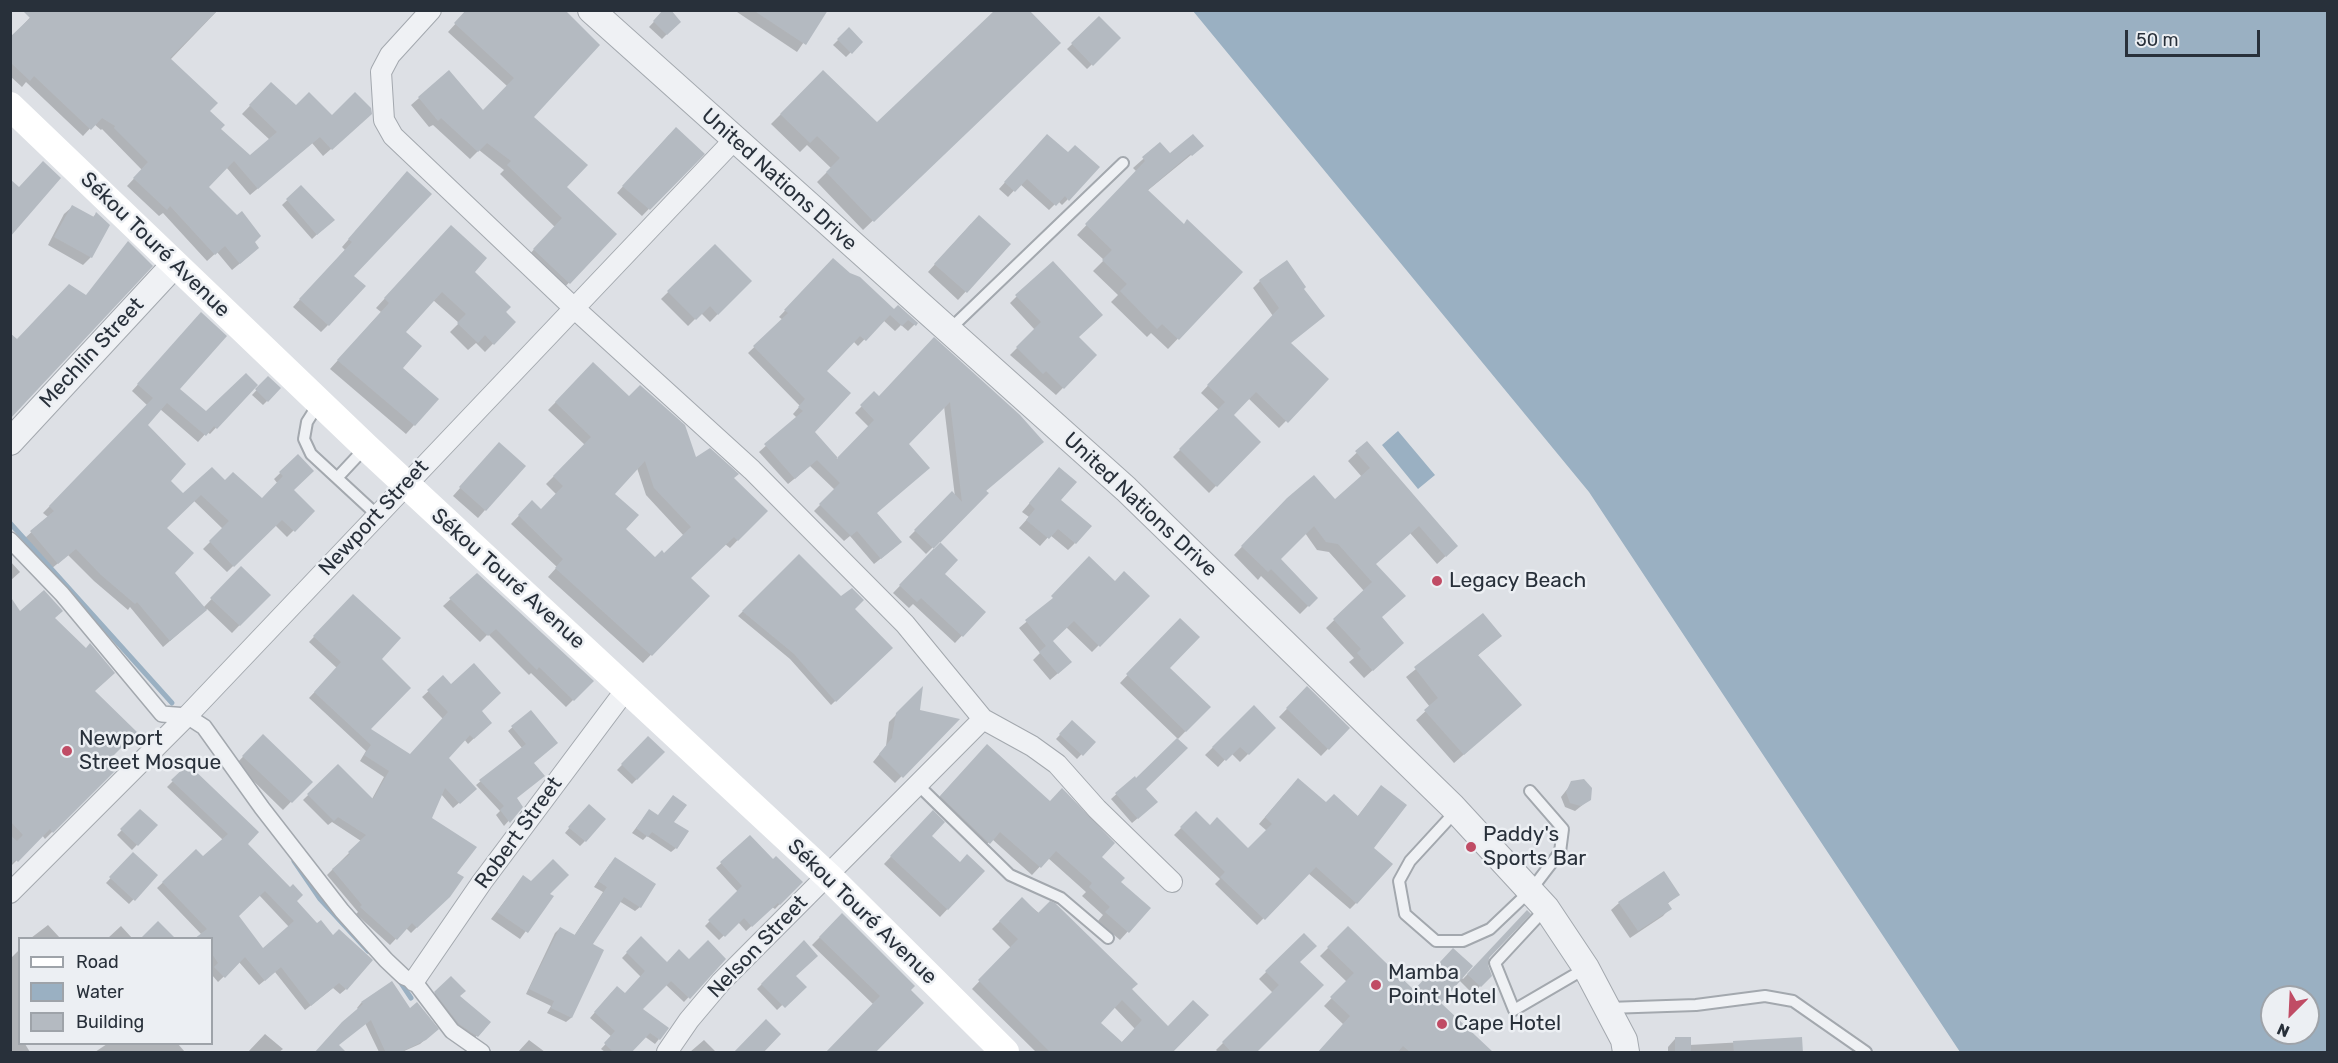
<!DOCTYPE html>
<meta charset="utf-8">
<style>
body{margin:0}
#map{position:relative;width:2338px;height:1063px;overflow:hidden;background:#dde0e5;font-family:Rubik,sans-serif}
canvas{display:block}
.frame{position:absolute;inset:0;border:12px solid #28303a;pointer-events:none}
.legend{position:absolute;left:18px;top:937px;width:195px;height:108px;box-sizing:border-box;background:#eceff3;border:2px solid #9ea3a9;margin:0;padding:8px 10px;list-style:none;font-size:18px;color:#28303a}
.legend li{display:flex;align-items:center;gap:12px;height:30px}
.legend b{width:30px;border:2px solid #9ea3a9}
.north{position:absolute;left:2260px;top:985px;width:60px;height:60px;box-sizing:border-box;background:#eceff3;border:2px solid #9ea3a9;border-radius:50%;rotate:204deg;font-size:16px;font-weight:700;line-height:24px;text-align:center;color:#28303a}
.north::after{content:'';display:block;margin:auto;width:21px;height:27px;background:#c04c65;clip-path:polygon(50% 0,100% 100%,50% 72%,0 100%)}
.scale{position:absolute;left:2125px;top:30px;width:135px;height:27px;box-sizing:border-box;border:3px solid #28303a;border-top:0;padding-left:8px;font-size:18px;line-height:21px;white-space:nowrap;color:#28303a;-webkit-text-stroke:4px #eceff3;paint-order:stroke}
</style>
<div id="map">
<canvas width="2338" height="1063"></canvas>
<div class="frame"></div>
<ul class="legend">
<li><b style="height:8px;background:#fff"></b>Road</li>
<li><b style="height:16px;background:#9ab0c2"></b>Water</li>
<li><b style="height:16px;background:#b4bac1"></b>Building</li>
</ul>
<div class="north">N</div>
<div class="scale">50 m</div>
</div>
<script>
const ctx = document.querySelector('canvas').getContext('2d');
ctx.lineJoin = 'round';
function fill(path, color) { ctx.fillStyle = color; ctx.fill(path, 'evenodd'); }
const toPath = rows => new Path2D(rows.map(r => 'M' + r).join(''));
function strokePath(path, color, width, dash) { ctx.strokeStyle = color; ctx.lineWidth = width; ctx.lineCap = dash ? 'butt' : 'round'; ctx.setLineDash(dash || []); ctx.stroke(path); }
function drawText(font, color, halo, rows, align = 'center') {
  ctx.font = font + ' Rubik,sans-serif'; ctx.lineWidth = 5; ctx.setLineDash([]); ctx.textBaseline = 'middle'; ctx.strokeStyle = halo; ctx.fillStyle = color; for (const [text, x, y, turn = 0] of rows) {
    ctx.save(); ctx.translate(x, y); ctx.rotate((+turn || 0) * Math.PI / 180); ctx.textAlign = isNaN(turn) ? turn : align; if (halo) ctx.strokeText(text, 0, 0); ctx.fillText(text, 0, 0); ctx.restore();
  }
}
fill(toPath([
 [1193,11,2327,11,2327,1052,1960,1052,1589,492],
 [2272,997,2308,997,2308,1033,2272,1033],
 [1398,431,1435,475,1418,489,1382,445]
]), '#9ab0c2');
fill(toPath([
 [37,10,218,10,170,60,219,129,249,157,270,140,242,114,271,84,296,107,362,122,323,156,312,143,250,195,226,167,207,187,253,243,250,255,232,270,217,252,207,261,163,213,159,216,127,186,142,170,102,129,101,130,94,124,83,136,26,82,22,87,10,76,10,39],
 [468,10,597,44,532,117,565,187,615,234,561,291,526,258,555,227,500,174,504,170,479,150,470,159,433,125,429,127,411,105,449,72,483,112,507,86,448,32],
 [665,10,679,22,662,39,649,27],
 [734,10,826,10,797,52],
 [1099,18,1119,38,1087,69,1067,49],
 [849,29,861,42,846,57,833,45],
 [1059,43,863,230,817,182,831,168,807,145,800,152,771,124,823,72,877,125],
 [669,135,702,154,642,216,617,193],
 [1041,142,1068,199,1062,205,1058,201,1049,210,1020,184,1008,197,999,189],
 [1160,144,1169,155,1202,146,1147,191,1183,226,1241,272,1168,349,1151,333,1147,337,1111,302,1118,295,1093,271,1104,260,1077,235,1137,172,1133,168],
 [399,181,328,325,321,332,293,307,345,250,342,247],
 [301,187,328,224,312,239,282,205],
 [72,207,92,218,96,214,91,257,83,265,48,245,64,214],
 [971,224,1009,244,958,300,928,272],
 [443,235,514,322,485,352,476,343,468,350,450,332,459,323,433,300,404,332,401,368,414,425,406,434,330,369,381,312,376,308],
 [715,246,750,281,710,322,701,313,688,326,661,299],
 [833,260,894,310,916,323,908,331,901,325,895,331,883,320,858,346,853,341,825,371,813,432,838,460,869,427,855,413,874,394,879,398,934,339,987,493,926,554,909,537,952,493,955,497,944,406,906,444,875,514,894,548,874,564,850,536,844,541,814,511,835,490,810,466,788,484,759,452,797,418,793,414,800,406,748,353,783,320,779,317],
 [1260,281,1302,289,1290,344,1327,379,1279,428,1248,398,1232,415,1259,442,1209,493,1173,457,1219,410,1201,393,1273,316,1253,288],
 [1017,296,1077,337,1095,355,1056,395,1010,355,1035,330,1010,303],
 [195,321,178,389,206,413,256,385,210,434,207,432,198,442,160,409,146,425,169,481,183,495,225,482,262,500,278,484,274,479,298,456,292,490,313,511,287,537,275,525,227,572,203,549,223,529,193,500,165,528,173,573,203,608,241,568,269,595,232,633,207,609,163,647,130,607,128,610,94,581,68,555,51,569,25,538,48,517,43,513,148,406,132,391],
 [593,364,695,459,732,479,766,511,730,548,725,544,689,579,707,596,643,663,548,577,557,567,511,524,532,502,541,511,556,494,546,484,585,445,548,410],
 [637,468,646,495,684,536,664,555,655,559,624,530,613,494],
 [268,378,279,389,263,405,252,395],
 [1367,443,1448,554,1437,564,1410,533,1374,565,1380,618,1394,651,1364,678,1349,662,1354,658,1326,628,1364,591,1329,552,1317,550,1305,533,1279,559,1316,598,1300,614,1261,576,1258,580,1234,555,1288,499,1335,501,1362,477,1348,461],
 [492,452,485,510,478,518,453,496],
 [1052,477,1075,543,1068,550,1050,535,1040,546,1019,528,1029,517,1022,512],
 [940,544,942,574,984,612,955,643,913,604,909,608,893,593],
 [799,556,891,648,831,705,790,659,738,616],
 [1089,559,1115,583,1148,596,1092,652,1066,627,1051,641,1063,669,1050,680,1033,660,1040,653,1019,628,1047,605],
 [10,561,20,572,10,581],
 [477,575,592,681,566,707,531,673,529,675,488,634,480,642,443,606],
 [353,596,380,659,369,729,410,755,443,719,422,697,443,678,490,723,468,744,464,739,447,758,469,794,453,808,441,794,430,818,455,873,449,896,411,933,406,928,390,945,356,914,358,912,327,875,361,841,332,822,328,825,303,800,338,766,372,799,384,777,360,761,366,751,309,698,337,668,309,642],
 [20,613,53,619,93,691,111,756,120,764,45,839,42,835,10,867,10,706],
 [1483,615,1500,636,1477,656,1510,714,1454,763,1416,720,1430,707,1406,677],
 [1180,620,1168,668,1209,707,1178,739,1120,683],
 [1307,688,1348,728,1321,756,1279,717],
 [921,690,918,711,957,720,895,783,873,762,886,746,889,722],
 [1254,707,1274,728,1240,762,1231,753,1218,767,1205,755],
 [531,712,533,763,515,799,521,807,504,826,496,815,500,811,476,785,522,748,508,731],
 [1072,722,1093,742,1077,759,1056,739],
 [263,736,310,782,283,810,236,764],
 [648,738,663,752,632,784,617,770],
 [979,754,1100,857,1119,882,1149,908,1120,940,1098,921,1103,915,1082,896,1086,892,1048,858,1032,875,992,839,981,850,933,804],
 [188,766,246,844,317,925,346,989,340,994,333,988,305,1010,275,972,259,985,239,962,218,982,212,975,212,938,202,935,157,888,196,851,203,858,223,840,167,787],
 [259,895,289,927,262,951,237,916],
 [1134,778,1151,807,1132,823,1111,799],
 [1572,783,1590,799,1575,811,1565,807,1561,797],
 [1291,787,1357,817,1381,787,1356,903,1350,909,1308,873,1257,925,1215,884,1220,879,1174,835,1196,813,1210,827,1248,850,1267,831,1259,824],
 [584,810,585,841,580,846,565,833],
 [140,811,156,825,132,850,117,835],
 [649,811,672,822,676,848,671,852,647,836,643,840,632,833],
 [933,812,930,836,960,864,983,871,940,917,884,864],
 [750,837,772,861,801,882,775,909,772,907,746,931,738,922,719,940,705,926,738,892,716,868],
 [133,854,156,876,129,904,106,883],
 [610,864,640,907,635,911,619,901,591,945,602,951,571,1018,566,1022,547,1013,551,1006,526,994,555,933,560,928,574,936,603,892,594,887],
 [523,877,551,897,520,939,491,919],
 [1678,895,1667,904,1670,908,1663,916,1630,938,1611,910,1619,903],
 [1022,899,1130,989,1173,1052,1036,1052,972,989,1011,948,992,929],
 [1114,1007,1135,1029,1121,1043,1099,1023],
 [1527,912,1488,958,1480,986,1473,994,1459,980,1439,1003,1482,1052,1319,1052,1344,1025,1324,1006,1347,982,1320,956,1348,928,1414,992,1461,977,1463,979],
 [842,915,913,986,874,1005,812,945],
 [48,925,60,938,31,938],
 [121,926,132,938,108,938],
 [1304,935,1298,962,1254,1052,1218,1052,1216,1050,1273,993,1259,979],
 [641,938,667,964,724,959,684,1002,665,984,640,1010,659,1039,655,1044,644,1036,629,1052,605,1052,601,1049,612,1037,590,1018,612,992,625,995,641,977,622,958],
 [804,942,794,976,803,985,777,1010,757,989],
 [20,949,20,1044,25,1044,30,1052,10,1052,10,959],
 [451,978,458,996,489,1022,472,1041,454,1029,431,997],
 [391,983,410,1010,432,1034,420,1044,402,1052,379,1052,365,1023,316,1052,359,1010,357,1008,361,1003],
 [265,1034,283,1049,279,1052,248,1052],
 [1675,1039,1689,1045,1800,1039,1801,1052,1668,1052,1668,1047],
 [529,1040,545,1052,518,1052],
 [704,1040,716,1052,690,1052],
 [107,1044,178,1044,185,1052,95,1052]
]), '#0003');
strokePath(toPath([
 [10,523,172,703],
 [294,861,320,899,368,951],
 [399,980,411,998]
]), '#9ab0c2', 5);
fill(toPath([
 [22,10,218,10,170,58,218,103,210,111,225,125,221,129,250,155,277,132,249,105,271,82,296,105,309,92,332,115,355,92,371,108,372,114,332,150,320,137,258,189,234,161,209,187,237,215,242,211,261,236,255,242,259,248,240,264,225,246,215,255,170,206,167,210,133,178,148,162,114,128,115,126,102,118,91,130,34,76,30,81,10,62,10,37,30,18],
 [466,10,565,10,600,45,534,117,588,165,567,187,617,234,570,284,533,249,562,218,507,165,511,161,487,143,478,152,441,118,438,121,418,97,449,70,483,110,514,78,454,23],
 [663,10,671,10,681,22,667,35,653,21],
 [753,10,828,10,806,45],
 [995,10,1029,10,1061,43,874,222,826,172,840,158,817,136,810,143,780,114,823,70,877,122],
 [1099,16,1121,38,1093,66,1071,43],
 [849,27,863,42,852,54,837,39],
 [676,127,705,154,650,210,622,186],
 [1047,134,1068,152,1075,145,1100,167,1069,201,1065,196,1056,206,1027,179,1015,192,1004,182],
 [1193,134,1204,146,1192,156,1190,154,1148,190,1184,224,1187,219,1243,272,1179,340,1162,324,1157,329,1120,291,1127,284,1102,260,1112,250,1085,224,1145,161,1142,157,1160,142,1170,153],
 [43,161,61,178,10,237,10,179,19,187],
 [407,171,432,194,354,276,366,286,329,326,299,299,352,242,348,239],
 [301,185,335,220,317,235,286,199],
 [72,205,94,217,96,212,110,225,92,258,54,237],
 [979,215,1011,244,967,293,934,264],
 [451,225,487,258,475,272,511,307,506,312,516,322,494,345,485,335,478,343,457,323,466,314,442,292,406,332,422,346,403,368,439,399,415,426,337,360,389,303,384,298],
 [128,241,153,266,10,419,10,333,17,339,69,284,86,295],
 [715,244,752,281,718,315,710,306,696,320,667,291],
 [833,258,850,273,860,277,894,309,898,305,918,323,916,326,908,320,902,326,890,315,866,341,860,336,827,371,851,393,815,432,838,458,835,460,874,420,860,405,874,391,879,396,934,337,1020,415,1044,442,986,491,989,493,934,549,914,530,952,491,962,502,950,402,909,444,930,468,877,513,902,542,881,559,857,531,851,536,819,504,840,483,817,460,795,479,764,444,803,411,798,407,805,399,753,346,788,313,784,310],
 [1287,260,1306,287,1304,289,1325,316,1291,343,1329,379,1288,423,1256,392,1234,415,1261,442,1217,487,1179,449,1225,402,1207,385,1279,308,1259,280],
 [1053,261,1103,315,1079,337,1097,355,1064,389,1046,371,1043,374,1016,347,1041,322,1015,295],
 [201,312,227,336,180,389,206,411,246,373,258,385,217,429,214,426,206,436,167,403,148,425,186,464,171,481,183,493,212,467,225,480,233,472,262,498,283,476,279,472,298,454,314,471,294,490,315,511,295,532,282,520,234,567,209,541,229,521,201,495,167,528,194,553,175,573,207,610,170,641,137,602,135,604,101,575,76,549,58,564,30,531,54,511,49,506,153,398,137,384],
 [593,362,629,396,640,385,685,425,696,457,710,448,739,474,734,478,768,511,738,541,734,537,691,578,710,596,652,656,555,568,563,559,518,515,532,500,541,509,563,486,553,476,591,437,555,402],
 [645,461,654,488,691,527,664,553,662,550,655,557,626,529,639,515,615,494],
 [268,376,281,388,268,402,255,389],
 [1367,441,1458,546,1446,557,1419,526,1376,564,1406,596,1382,617,1404,643,1373,671,1357,653,1361,649,1333,619,1372,582,1338,544,1326,542,1314,526,1281,559,1318,598,1309,607,1271,569,1268,572,1241,546,1287,498,1314,475,1335,499,1370,468,1355,451],
 [499,442,526,466,486,511,459,487],
 [1059,467,1077,482,1061,500,1092,526,1076,544,1058,529,1049,539,1026,520,1035,509,1029,503],
 [940,542,958,560,945,574,986,612,963,637,921,598,917,602,899,585],
 [799,554,841,596,852,588,864,600,855,609,893,648,836,702,794,654,742,611],
 [1089,556,1115,581,1124,571,1150,596,1100,647,1074,621,1053,641,1072,662,1058,674,1039,652,1046,646,1025,620,1053,598,1051,596],
 [241,566,271,595,240,626,210,598],
 [477,573,594,681,574,701,539,667,537,670,496,629,488,636,449,598],
 [44,590,63,611,55,618,86,648,90,643,115,673,95,691,137,732,113,756,122,764,53,833,50,829,18,862,16,860,10,865,10,835,17,841,23,835,10,821,10,596,20,611],
 [353,594,401,638,382,659,411,688,371,729,410,754,448,712,427,690,443,675,451,684,474,663,501,693,482,711,492,723,474,739,470,735,449,758,477,789,460,804,445,788,432,818,477,847,457,873,464,877,450,897,417,928,412,923,397,940,360,907,362,905,332,869,350,854,348,852,366,835,338,817,334,821,307,794,338,764,373,799,389,771,364,755,371,745,314,692,341,662,313,636],
 [1483,613,1502,636,1478,655,1522,705,1464,755,1424,710,1438,698,1414,667],
 [1180,618,1200,637,1170,668,1211,707,1186,732,1126,674],
 [923,686,920,710,960,719,903,778,879,754,892,738,896,713],
 [1307,686,1350,728,1329,750,1286,708],
 [1254,705,1276,728,1249,755,1240,747,1226,761,1212,747],
 [531,710,558,743,534,763,545,776,517,798,523,807,510,823,500,810,504,806,479,780,526,744,511,726],
 [1072,720,1096,742,1083,756,1059,734],
 [263,734,313,782,292,803,242,756],
 [648,736,665,752,637,780,621,764],
 [1177,738,1188,748,1146,789,1158,802,1138,819,1115,793,1135,776,1136,778],
 [987,744,1050,801,1062,788,1115,843,1102,857,1125,878,1121,882,1151,908,1129,933,1105,912,1110,907,1089,887,1092,883,1056,851,1041,868,1000,832,990,844,940,796],
 [188,764,259,832,248,844,290,887,293,884,303,895,297,901,317,923,321,920,333,935,339,929,373,960,347,990,339,983,311,1006,281,967,265,981,245,957,225,978,214,967,218,963,212,954,212,939,194,939,207,929,162,882,196,849,203,856,228,834,171,780],
 [265,891,294,921,263,948,239,916],
 [1298,778,1326,802,1334,794,1358,816,1381,785,1407,805,1374,848,1393,864,1357,904,1316,867,1265,920,1220,877,1225,872,1180,827,1196,811,1210,825,1217,817,1248,848,1272,824,1265,817],
 [1584,779,1592,788,1591,800,1581,806,1570,803,1566,792,1571,781],
 [673,795,687,805,674,822,689,831,677,849,652,832,648,837,636,828,649,809,658,815],
 [589,804,606,819,586,842,568,827],
 [140,809,158,825,138,846,120,829],
 [933,810,945,822,932,836,960,862,967,854,985,871,948,910,890,856],
 [750,835,773,859,776,856,803,882,780,905,778,903,752,927,744,918,725,937,708,920,742,886,720,862],
 [133,852,158,875,135,901,109,877],
 [615,857,656,884,641,908,624,897,593,944,604,950,572,1018,551,1008,554,1001,529,989,560,927,575,935,607,887,598,881],
 [553,859,569,875,550,894,554,896,528,933,497,912,523,875,531,881],
 [1664,871,1680,895,1668,903,1672,909,1638,931,1618,902],
 [1022,897,1038,913,1050,901,1055,903,1138,984,1132,989,1168,1026,1193,1000,1209,1015,1172,1053,1051,1053,978,980,1018,939,999,921],
 [1122,1000,1142,1020,1122,1042,1101,1023],
 [1527,910,1531,914,1489,958,1488,965,1492,976,1481,987,1467,974],
 [842,913,915,986,911,990,924,1003,875,1053,825,1053,880,996,819,937],
 [158,921,176,939,140,939],
 [1348,926,1414,990,1453,948,1473,966,1441,1003,1494,1053,1411,1053,1403,1046,1397,1053,1317,1053,1350,1016,1330,997,1354,973,1327,947],
 [1304,933,1317,946,1300,962,1324,985,1256,1053,1232,1053,1222,1042,1279,985,1265,971],
 [641,936,667,962,679,949,689,959,708,940,726,959,690,999,671,981,643,1009,669,1028,660,1040,650,1033,631,1053,614,1053,604,1043,615,1031,594,1012,617,986,625,993,645,971,626,952],
 [804,940,818,956,796,976,807,987,785,1008,761,984],
 [451,976,466,991,460,996,491,1022,478,1037,459,1024,434,992],
 [392,981,410,1008,417,1002,439,1029,426,1040,399,1053,386,1053,371,1020,339,1045,347,1053,314,1053,342,1022,363,1004,361,1002],
 [766,1019,781,1034,763,1053,733,1053],
 [1675,1037,1691,1037,1691,1053,1675,1053],
 [1802,1037,1803,1053,1734,1053,1733,1041]
]), '#b4bac1');
const service = toPath([
 [948,331,1123,163],
 [319,403,307,422,304,439,311,454,377,515],
 [337,478,366,447],
 [917,784,1010,875,1061,898,1108,938],
 [1456,811,1410,861,1399,881,1405,914,1436,941,1463,941,1490,929,1531,890,1560,852,1563,829,1530,791],
 [1546,908,1495,963,1514,1010,1586,968],
 [1608,1008,1696,1005,1765,996,1793,1001,1866,1052]
]);
const pedestrian = toPath([
 [10,540,62,594,162,714,187,716,204,727,262,808,342,911,386,960,404,977,414,981,452,1031,482,1052]
]);
const minor = toPath([
 [431,10,390,55,381,72,384,120,393,136,574,308,752,470,905,624,983,719,1032,746,1057,764,1097,809,1172,882],
 [10,893,187,716,734,140],
 [414,981,482,882,627,688],
 [667,1052,689,1020,721,982,983,719]
]);
const tertiary = toPath([
 [591,10,1126,489,1452,806,1546,908,1586,968,1624,1040,1626,1052],
 [10,442,174,265]
]);
strokePath(service, '#a3a8ae', 14);
strokePath(pedestrian, '#a3a8ae', 18);
strokePath(minor, '#a3a8ae', 22);
strokePath(tertiary, '#a3a8ae', 28);
strokePath(service, '#eff1f4', 10);
strokePath(pedestrian, '#eff1f4', 15);
strokePath(minor, '#eff1f4', 20);
strokePath(tertiary, '#eff1f4', 26);
strokePath(toPath([
 [10,106,366,447,829,877,1005,1052]
]), '#fff', 28);
for (const [x, y, r, color] of [
 [1437,581,6,"#c04c65"],
 [67,751,6,"#c04c65"],
 [1471,847,6,"#c04c65"],
 [1376,985,6,"#c04c65"],
 [1442,1024,6,"#c04c65"]
]) { const dot = new Path2D(); dot.arc(x, y, r, 0, 2 * Math.PI); ctx.fillStyle = color; ctx.fill(dot); strokePath(dot, '#eceff3', 2); }
drawText('21px', '#28303a', '#eceff3', [
 ["United Nations Drive",779,180,42],
 ["Sékou Touré Avenue",155,245,44],
 ["Mechlin Street",92,353,-47],
 ["United Nations Drive",1140,505,43],
 ["Newport Street",374,518,-47],
 ["Sékou Touré Avenue",508,579,42],
 ["Robert Street",519,833,-54],
 ["Sékou Touré Avenue",862,912,44],
 ["Nelson Street",758,947,-46]
]);
drawText('21px', '#28303a', '#eceff3', [
 ["Legacy Beach",1449,581],
 ["Newport",79,739],
 ["Street Mosque",79,763],
 ["Paddy's",1483,835],
 ["Sports Bar",1483,859],
 ["Mamba",1388,973],
 ["Point Hotel",1388,997],
 ["Cape Hotel",1454,1024]
], 'left');
</script>
